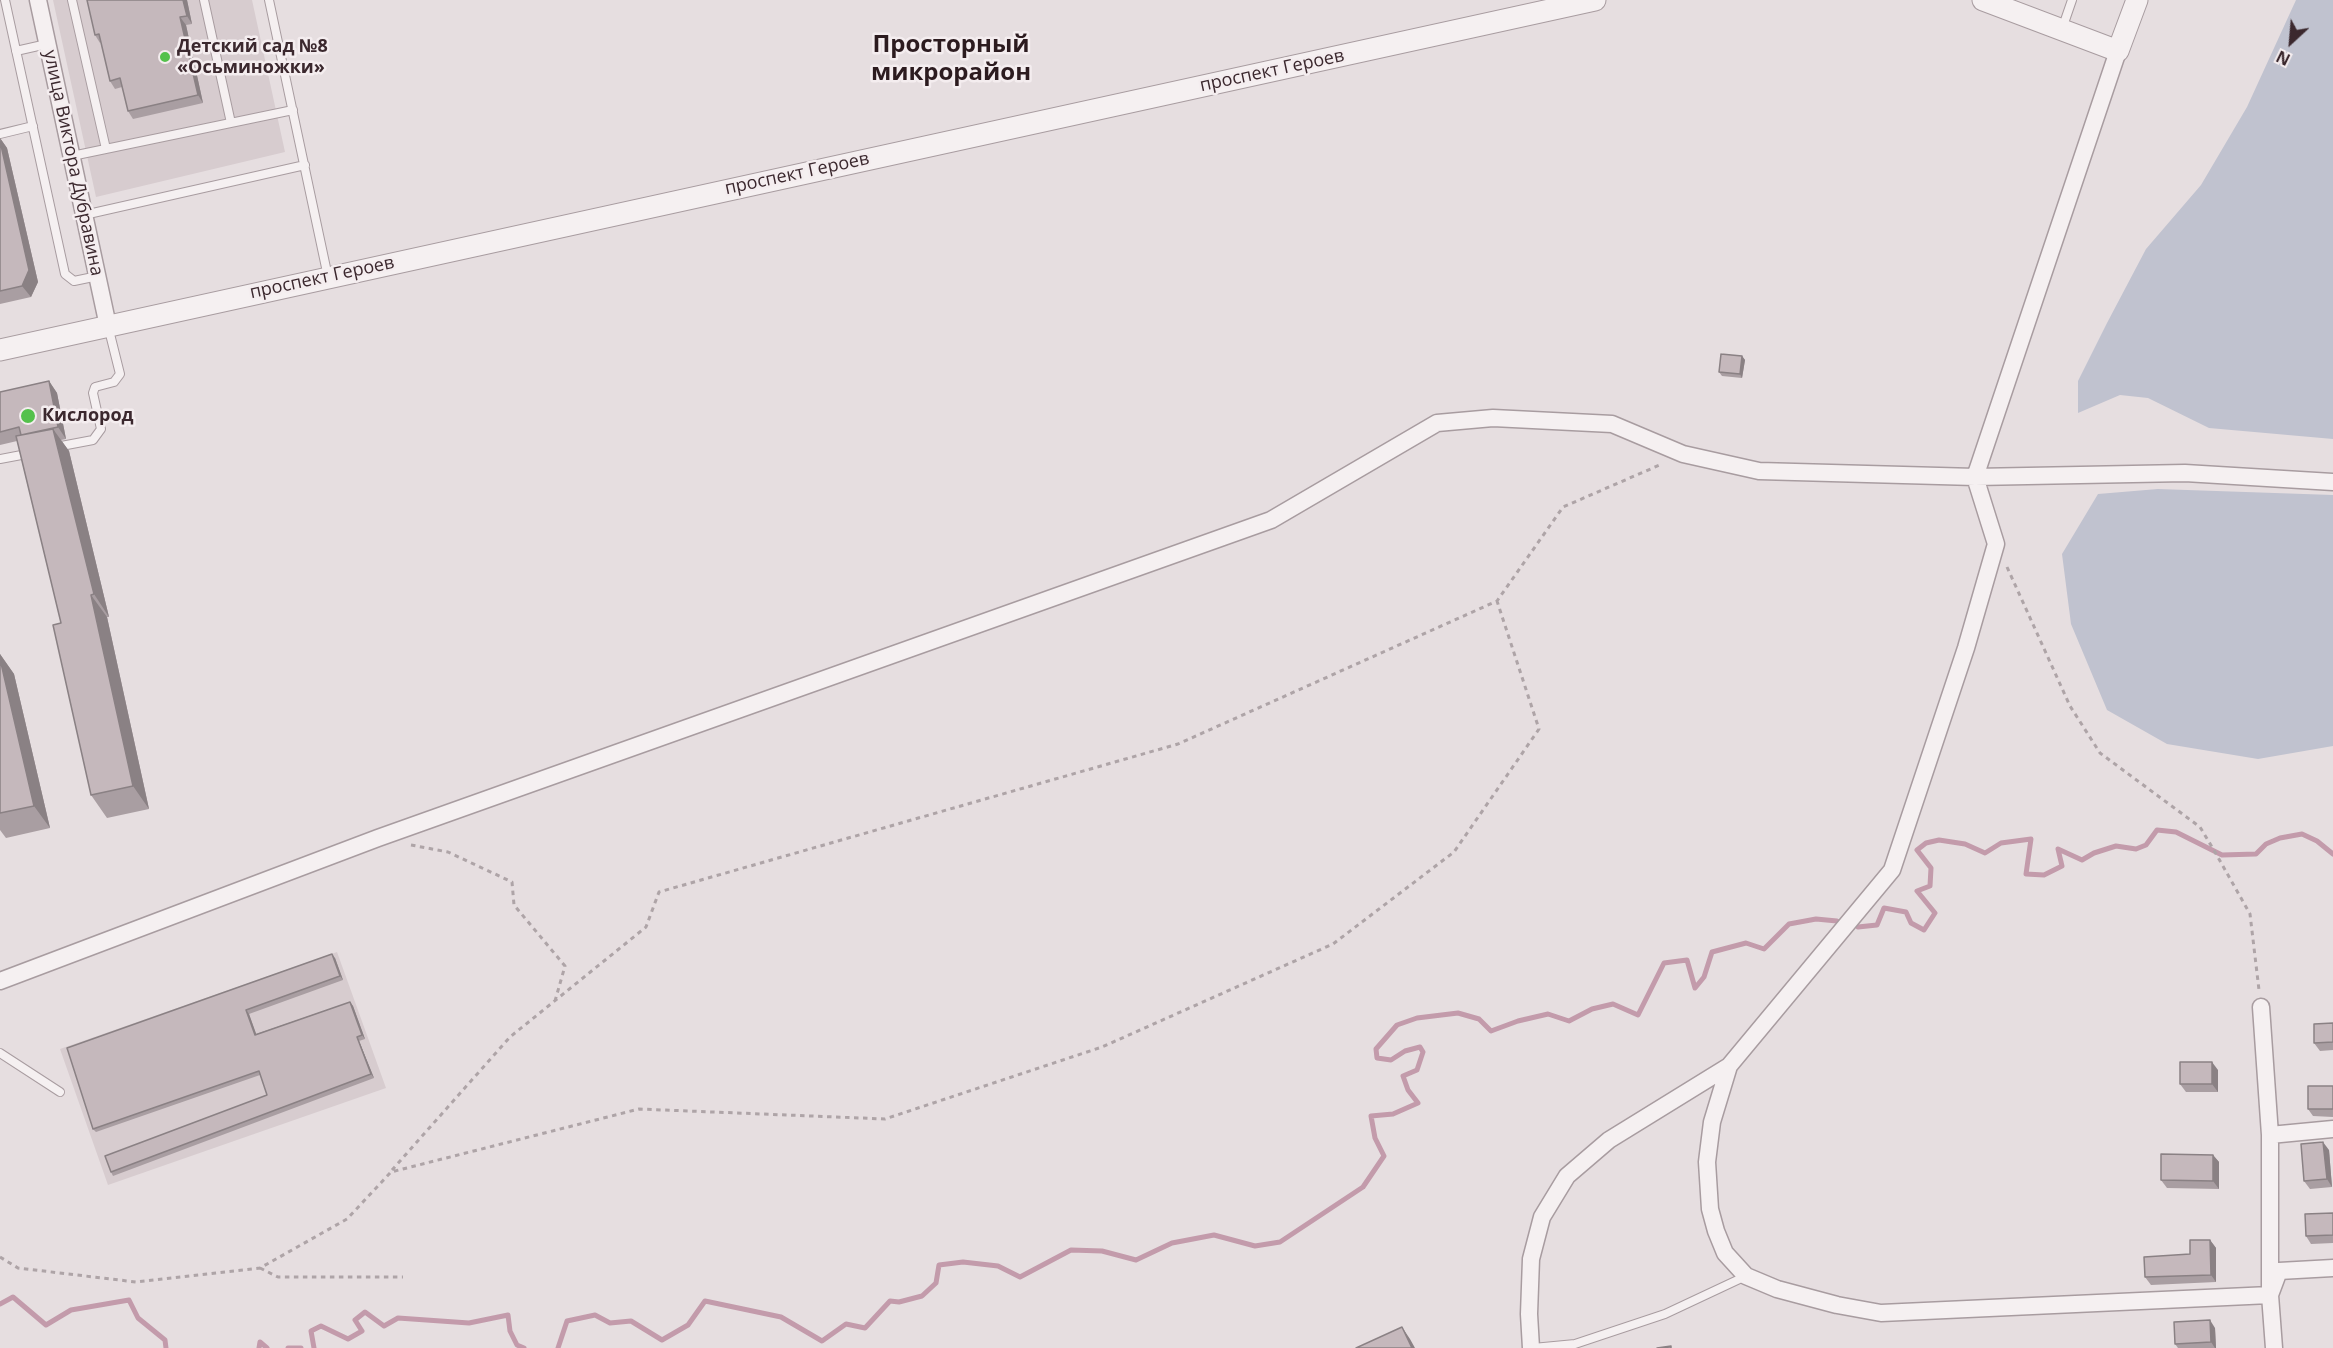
<!DOCTYPE html>
<meta charset="utf-8">
<style>
body{margin:0}
#map{position:relative;width:2333px;height:1348px;overflow:hidden;background:#e6dee0;font-family:"Open Sans",sans-serif}
canvas{display:block}
.north{position:absolute;left:2261px;top:12px;width:60px;height:60px;-webkit-text-stroke:4px #f4edef;paint-order:stroke;rotate:206deg;font-size:16px;font-weight:700;line-height:24px;text-align:center;color:#3b282e}
.north::after{content:'';display:block;margin:auto;width:21px;height:27px;background:#3b282e;clip-path:polygon(50% 0,100% 100%,50% 72%,0 100%)}
</style>
<div id="map">
<canvas width="2333" height="1348"></canvas>
<div class="north">N</div>
</div>
<script>
const ctx = document.querySelector('canvas').getContext('2d');
ctx.lineJoin = 'round';
function fill(path, color) { ctx.fillStyle = color; ctx.fill(path, 'evenodd'); }
const toPath = rows => new Path2D(rows.map(r => 'M' + r).join(''));
function strokePath(path, color, width, dash) { ctx.strokeStyle = color; ctx.lineWidth = width; ctx.lineCap = dash ? 'butt' : 'round'; ctx.setLineDash(dash || []); ctx.stroke(path); }
function drawText(font, color, halo, rows, align = 'center') {
  ctx.font = font + ' "Open Sans",sans-serif'; ctx.lineWidth = 5; ctx.setLineDash([]); ctx.textBaseline = 'middle'; ctx.strokeStyle = halo; ctx.fillStyle = color; for (const [text, x, y, turn = 0] of rows) {
    ctx.save(); ctx.translate(x, y); ctx.rotate((+turn || 0) * Math.PI / 180); ctx.textAlign = isNaN(turn) ? turn : align; if (halo) ctx.strokeText(text, 0, 0); ctx.fillText(text, 0, 0); ctx.restore();
  }
}
fill(toPath([
 [53,0,252,0,285,152,96,197],
 [337,952,386,1088,108,1185,60,1049]
]), '#d7cccf');
fill(toPath([
 [2296,0,2333,0,2333,439,2209,428,2148,398,2120,395,2078,413,2078,381,2107,323,2146,249,2201,185,2247,107],
 [2158,489,2333,495,2333,746,2258,759,2167,744,2107,710,2071,624,2062,554,2098,494]
]), '#c0c2cf');
strokePath(toPath([
 [1858,927,1877,925,1884,908,1906,912,1911,923,1924,930,1935,913,1917,891,1930,886,1931,868,1917,850,1926,843,1939,840,1965,844,1985,853,2001,843,2031,839,2026,874,2044,875,2062,866,2058,849,2082,860,2094,853,2116,846,2136,849,2146,845,2157,830,2176,832,2222,855,2256,854,2266,844,2280,838,2302,834,2317,841,2333,854],
 [0,1304,13,1297,46,1325,71,1310,129,1300,138,1318,165,1340,166,1348],
 [259,1348,260,1342,267,1348],
 [288,1348,301,1348],
 [314,1348,311,1331,321,1326,348,1339,362,1331,355,1320,365,1312,384,1326,398,1318,469,1323,508,1315,510,1331,517,1345,524,1348],
 [558,1348,567,1321,595,1315,610,1323,631,1321,662,1340,688,1325,705,1301,781,1317,822,1341,846,1324,865,1328,890,1301,899,1302,922,1296,936,1283,939,1265,963,1262,998,1266,1020,1277,1071,1250,1102,1251,1136,1260,1172,1243,1214,1235,1255,1246,1280,1242,1363,1187,1384,1156,1375,1138,1371,1116,1393,1114,1418,1103,1408,1090,1403,1076,1417,1070,1423,1052,1420,1047,1405,1051,1391,1060,1377,1058,1376,1049,1397,1025,1417,1018,1458,1013,1479,1019,1491,1031,1518,1021,1548,1014,1569,1021,1592,1009,1613,1004,1638,1015,1664,963,1687,960,1695,988,1704,977,1712,952,1746,943,1764,949,1789,924,1816,919,1837,921]
]), '#c39bab', 5);
const service = toPath([
 [5,0,65,274,74,281,98,276],
 [72,0,106,149],
 [204,0,231,123],
 [269,0,328,277],
 [2062,29,2072,0],
 [16,51,47,44],
 [0,134,33,126],
 [72,156,293,110],
 [84,215,305,165],
 [56,447,93,440,101,429,93,393,95,387,114,382,120,374,108,326],
 [0,459,32,453],
 [0,1053,60,1092],
 [1533,1348,1575,1344,1665,1314,1746,1276]
]);
const minor = toPath([
 [38,0,108,326],
 [2118,51,1975,477,1996,544,1966,648,1892,870,1729,1066,1712,1122,1707,1162,1710,1209,1716,1231,1725,1253,1746,1276,1777,1289,1837,1305,1881,1313,2270,1295,2279,1271,2333,1268],
 [0,981,378,838,1271,520,1437,423,1493,418,1612,424,1683,454,1759,471,1975,477,2185,473,2333,482],
 [2261,1007,2270,1135,2270,1295,2274,1348],
 [2270,1135,2333,1129],
 [1531,1348,1529,1314,1531,1259,1542,1217,1567,1176,1609,1140,1729,1066]
]);
const tertiary = toPath([
 [1983,0,2118,51,2137,0],
 [0,350,1595,0]
]);
strokePath(service, '#a89ca0', 10);
strokePath(minor, '#a89ca0', 19);
strokePath(tertiary, '#a89ca0', 23);
strokePath(toPath([
 [2007,567,2070,706,2100,753,2200,827,2215,852,2250,914,2259,990],
 [411,845,448,852,512,882,514,905,565,966,555,1001],
 [392,1170,510,1037,646,927,659,892,1178,744,1497,601,1563,507,1662,464],
 [0,1257,18,1268,136,1282,260,1268,347,1219,391,1172,639,1109,885,1119,1102,1047,1333,944,1454,852,1539,729,1497,601],
 [260,1268,278,1277,403,1277]
]), '#aea4a7', 3, [4.5, 4.5]);
strokePath(service, '#f5f0f1', 8);
strokePath(minor, '#f5f0f1', 16);
strokePath(tertiary, '#f5f0f1', 21);
fill(toPath([
 [187,0,192,24,186,25,203,103,133,119,128,111,122,87,115,89,110,81,101,42,100,43,95,35],
 [0,138,7,148,38,282,31,297,0,304],
 [1742,356,1745,360,1742,378,1722,376,1719,372],
 [49,381,57,393,66,439,61,440,69,451,109,617,107,617,149,809,107,818,91,795,61,623,17,441,0,445,0,392],
 [0,654,14,674,50,828,6,838,0,830],
 [335,958,343,980,249,1014,256,1034,350,1002,353,1006,365,1039,359,1041,374,1078,113,1176,111,1172,267,1095,260,1075,96,1132,93,1129,67,1048],
 [2333,1023,2333,1050,2320,1051,2314,1043],
 [2218,1070,2218,1092,2186,1092,2180,1084],
 [2333,1086,2333,1117,2313,1116,2308,1109],
 [2329,1150,2332,1187,2310,1189,2304,1181],
 [2213,1155,2219,1162,2219,1189,2167,1188,2161,1180],
 [2333,1213,2333,1243,2311,1244,2306,1236],
 [2210,1240,2216,1248,2216,1282,2151,1285,2145,1277,2190,1254],
 [2215,1328,2216,1348,2178,1348,2175,1344]
]), '#a99ea2');
fill(toPath([
 [183,0,187,0,192,24,187,16],
 [180,17,186,25,203,103,198,95],
 [0,138,7,148,38,282,31,297,22,286],
 [1742,356,1745,360,1742,378,1740,374],
 [49,381,57,393,66,439,58,427],
 [53,429,69,451,109,617,94,594],
 [91,595,107,617,149,809,133,786],
 [0,654,14,674,50,828,34,806,0,659],
 [332,954,335,958,343,980,340,976],
 [350,1002,353,1006,365,1039,362,1035],
 [246,1010,249,1014,258,1039,255,1035],
 [357,1037,359,1041,374,1078,371,1074],
 [2212,1062,2218,1070,2218,1092,2212,1084],
 [2323,1142,2329,1150,2332,1187,2327,1179],
 [2213,1155,2219,1162,2219,1189,2213,1181],
 [2210,1240,2216,1248,2216,1282,2211,1275],
 [2210,1320,2215,1328,2216,1348,2215,1348,2211,1342],
 [1402,1327,1410,1339,1415,1348,1412,1348]
]), '#8a8184');
const building = toPath([
 [87,0,183,0,187,16,180,17,198,95,128,111,120,78,110,81,99,34,95,35,87,0],
 [0,141,29,270,22,286,0,291,0,141],
 [1721,354,1742,356,1740,374,1719,372,1721,354],
 [49,381,58,427,21,435,19,427,0,432,0,392,49,381],
 [53,429,94,594,91,595,133,786,91,795,53,625,61,623,16,436,53,429],
 [0,659,34,806,0,813,0,659],
 [332,954,340,976,246,1010,255,1035,350,1002,362,1035,357,1037,371,1074,111,1172,105,1156,267,1095,259,1071,93,1129,67,1048,332,954],
 [2333,1023,2333,1042,2314,1043,2314,1024,2333,1023],
 [2180,1062,2212,1062,2212,1084,2180,1084,2180,1062],
 [2308,1086,2333,1086,2333,1109,2308,1109,2308,1086],
 [2323,1142,2327,1179,2304,1181,2301,1144,2323,1142],
 [2161,1154,2213,1155,2213,1181,2161,1180,2161,1154],
 [2333,1213,2333,1235,2306,1236,2305,1214,2333,1213],
 [2190,1240,2210,1240,2211,1275,2145,1277,2144,1257,2190,1254,2190,1240],
 [2210,1320,2211,1342,2175,1344,2174,1322,2210,1320],
 [1402,1327,1412,1348,1356,1348,1402,1327],
 [1671,1346,1671,1348,1657,1348,1671,1346]
]);
fill(building, '#c5b8bc');
strokePath(building, '#8a8184', 1.5);
for (const [x, y, r, color] of [
 [165,57,6,"#54c14c"],
 [28,416,8,"#54c14c"]
]) { const dot = new Path2D(); dot.arc(x, y, r, 0, 2 * Math.PI); ctx.fillStyle = color; ctx.fill(dot); strokePath(dot, '#f4edef', 2); }
drawText('bold 18px', '#3b282e', '#f4edef', [
 ["Детский сад №8",177,47],
 ["«Осьминожки»",177,68],
 ["Кислород",42,416]
], 'left');
drawText('18px', '#3b282e', '#f4edef', [
 ["проспект Героев",1272,71,-12],
 ["улица Виктора Дубравина",73,163,78],
 ["проспект Героев",797,174,-12],
 ["проспект Героев",322,278,-12]
]);
drawText('bold 24px', '#2c1b1f', '#f4edef', [
 ["Просторный",951,45],
 ["микрорайон",951,73]
]);
</script>
